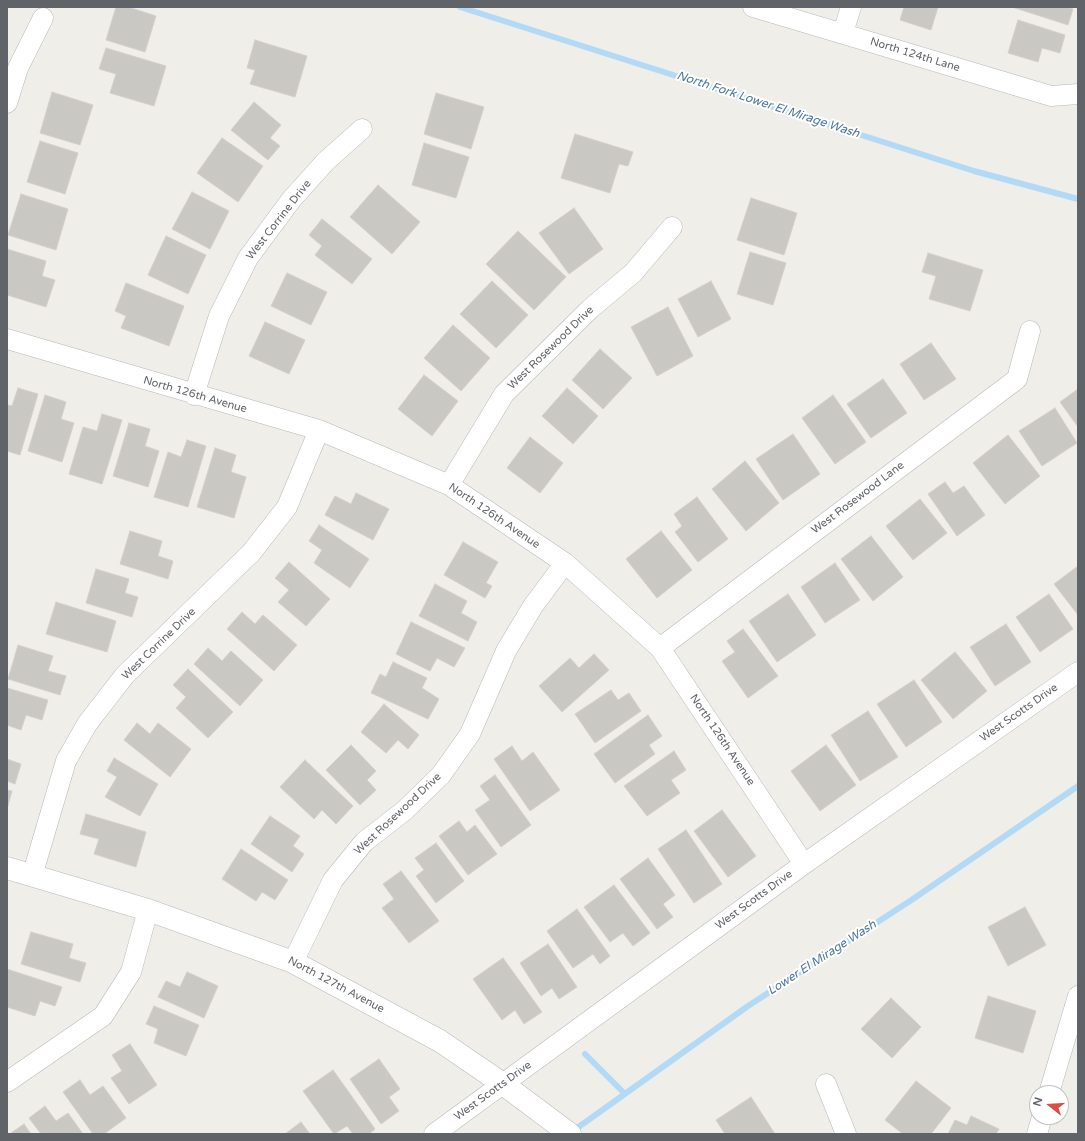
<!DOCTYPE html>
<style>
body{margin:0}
#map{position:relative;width:1085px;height:1141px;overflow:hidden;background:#f0eee9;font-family:"Varela Round",sans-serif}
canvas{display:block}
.frame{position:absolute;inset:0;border:8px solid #606367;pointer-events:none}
.north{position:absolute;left:1029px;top:1085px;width:40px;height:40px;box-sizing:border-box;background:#fff;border:1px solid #bfc1c2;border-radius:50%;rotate:287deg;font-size:11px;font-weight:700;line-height:16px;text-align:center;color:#606367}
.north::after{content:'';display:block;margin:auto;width:14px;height:18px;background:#da4f45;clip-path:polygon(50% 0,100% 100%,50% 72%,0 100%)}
</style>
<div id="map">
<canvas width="1085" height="1141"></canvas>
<div class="frame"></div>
<div class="north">N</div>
</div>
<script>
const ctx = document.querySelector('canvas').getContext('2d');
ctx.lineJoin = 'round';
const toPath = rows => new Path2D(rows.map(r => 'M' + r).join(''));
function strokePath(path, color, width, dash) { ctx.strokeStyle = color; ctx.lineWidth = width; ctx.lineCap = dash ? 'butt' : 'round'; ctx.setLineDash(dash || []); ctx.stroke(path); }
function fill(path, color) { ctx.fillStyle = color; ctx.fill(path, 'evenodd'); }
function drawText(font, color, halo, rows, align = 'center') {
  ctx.font = font + ' "Varela Round",sans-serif'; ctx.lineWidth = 4; ctx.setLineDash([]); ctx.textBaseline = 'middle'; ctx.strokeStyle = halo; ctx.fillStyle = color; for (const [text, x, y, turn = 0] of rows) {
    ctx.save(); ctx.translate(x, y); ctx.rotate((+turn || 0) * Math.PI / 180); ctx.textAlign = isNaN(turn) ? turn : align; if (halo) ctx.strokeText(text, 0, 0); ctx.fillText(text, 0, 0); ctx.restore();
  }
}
strokePath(toPath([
 [460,7,974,171,1078,199],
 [585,1054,624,1093],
 [573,1131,748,1006,910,901,1078,786]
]), '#b2daf7', 6);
const building = toPath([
 [116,7,128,7,156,16,145,52,106,40,116,7],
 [904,7,938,7,931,30,900,20,904,7],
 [1012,7,1067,7,1073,9,1068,25,1012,7],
 [1018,20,1065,35,1060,53,1042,48,1038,62,1008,53,1018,20],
 [255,40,307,56,295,97,250,84,255,70,247,68,255,40],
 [106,48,166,66,154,106,110,93,116,74,99,69,106,48],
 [52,92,93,105,80,145,40,133,52,92],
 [436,93,484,107,471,149,424,134,436,93],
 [254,102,281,125,270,138,280,146,268,160,231,130,254,102],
 [575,134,633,152,628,166,619,164,610,193,561,178,575,134],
 [222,138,263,166,238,202,197,173,222,138],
 [40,141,78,153,65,194,27,182,40,141],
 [424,143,469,157,456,198,412,185,424,143],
 [378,185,420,222,392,254,350,217,378,185],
 [192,192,229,211,210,249,172,229,192,192],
 [21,194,68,209,56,250,8,235,21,194],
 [751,198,797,213,784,255,737,240,751,198],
 [574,208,603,249,569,274,539,233,574,208],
 [322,219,372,259,352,284,315,255,322,246,309,235,322,219],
 [518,231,566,277,534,310,486,264,518,231],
 [166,236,206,255,188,294,148,275,166,236],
 [7,249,46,261,42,276,55,280,46,307,7,295,7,249],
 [750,252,786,263,773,305,737,294,750,252],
 [928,253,983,270,970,311,929,299,936,276,922,272,928,253],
 [287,273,327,292,311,325,271,306,287,273],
 [492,281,528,315,496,348,460,314,492,281],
 [711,281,731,319,698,337,678,299,711,281],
 [126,283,184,306,169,346,121,328,126,316,115,311,126,283],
 [668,307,693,356,657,376,631,327,668,307],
 [265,322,305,340,289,374,249,356,265,322],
 [453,325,490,358,461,391,424,358,453,325],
 [931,343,956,379,924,400,900,364,931,343],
 [600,349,632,378,603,409,572,380,600,349],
 [424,375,458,401,432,436,398,409,424,375],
 [883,379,907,413,871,438,847,404,883,379],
 [18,388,38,394,20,455,7,451,7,405,12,406,18,388],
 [567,388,598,416,573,444,542,416,567,388],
 [1078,389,1078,427,1060,402,1078,389],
 [45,395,66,402,61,419,74,423,62,462,28,451,45,395],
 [833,395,866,442,835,464,802,418,833,395],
 [1055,408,1077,443,1042,466,1019,431,1055,408],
 [102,414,122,420,102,484,69,474,83,427,97,431,102,414],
 [129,423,150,429,145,446,159,451,148,487,113,476,129,423],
 [793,434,820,474,783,500,756,459,793,434],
 [1008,435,1040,476,1005,504,973,463,1008,435],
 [530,437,563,463,540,493,507,468,530,437],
 [187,440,206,446,188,507,154,497,168,452,181,457,187,440],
 [215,448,236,455,231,472,246,477,234,518,197,507,215,448],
 [745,461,779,503,746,531,712,489,745,461],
 [945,482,953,493,964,486,985,515,957,536,928,494,945,482],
 [356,493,389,509,373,540,325,515,335,496,351,504,356,493],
 [697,497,728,539,698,562,675,532,682,526,674,514,697,497],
 [920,499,947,533,913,560,886,526,920,499],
 [319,525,369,559,350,588,314,563,322,550,309,541,319,525],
 [130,531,162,541,158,556,173,561,168,579,120,564,130,531],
 [661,531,692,570,657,598,626,559,661,531],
 [871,536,903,577,873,601,841,559,871,536],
 [463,542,498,562,486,583,492,586,485,598,444,575,463,542],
 [289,562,330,599,306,626,278,602,289,590,275,578,289,562],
 [835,563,860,600,825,623,801,587,835,563],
 [1078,566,1078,615,1054,584,1078,566],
 [96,569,129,579,125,593,138,597,132,617,86,603,96,569],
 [435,584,467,601,461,613,477,622,468,641,419,616,435,584],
 [788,594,816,635,777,662,749,621,788,594],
 [1049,594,1073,629,1040,652,1016,617,1049,594],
 [56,602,116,621,107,652,46,634,56,602],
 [242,612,255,624,263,615,297,645,274,671,227,629,242,612],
 [411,622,465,648,454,667,437,658,430,671,396,654,411,622],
 [1006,624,1031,662,995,686,970,647,1006,624],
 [743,629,778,676,748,698,722,661,735,652,727,641,743,629],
 [18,645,53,656,48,671,66,676,60,695,8,679,18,645],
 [208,648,222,661,231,651,263,680,240,706,194,664,208,648],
 [955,652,987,691,953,719,921,680,955,652],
 [594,654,609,670,562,712,539,686,570,658,579,668,594,654],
 [393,662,427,678,422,688,439,699,428,719,371,693,380,674,386,677,393,662],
 [188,669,233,712,208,738,176,708,186,697,173,685,188,669],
 [914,680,942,722,906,747,877,704,914,680],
 [7,688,48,700,42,720,26,715,21,730,7,725,7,688],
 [611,690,618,700,629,693,641,711,595,743,575,714,611,690],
 [384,704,419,735,408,749,398,740,386,753,361,732,384,704],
 [868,711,898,757,860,781,831,735,868,711],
 [648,715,662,736,649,745,655,754,615,783,594,754,648,715],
 [137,723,150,734,158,723,191,749,170,777,124,740,137,723],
 [351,745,376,771,367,780,376,790,360,805,326,770,351,745],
 [826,745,856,785,820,811,791,771,826,745],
 [512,746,522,761,533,752,560,790,530,811,494,759,512,746],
 [674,751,686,770,671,780,680,793,647,816,624,786,674,751],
 [114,758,158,784,140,816,105,797,117,777,107,771,114,758],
 [7,759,21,764,15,784,7,781,7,759],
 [305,760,353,806,336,824,322,810,314,819,280,787,305,760],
 [495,775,531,825,501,847,475,810,490,800,480,786,495,775],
 [7,790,12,791,7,809,7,790],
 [722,810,756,856,728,877,694,831,722,810],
 [86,814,146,832,136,867,94,854,99,839,80,834,86,814],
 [270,816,300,836,293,846,304,854,292,872,251,844,270,816],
 [459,821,467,832,475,825,497,854,468,875,439,836,459,821],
 [686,830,722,884,694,903,658,849,686,830],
 [436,843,464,881,436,903,416,876,424,870,415,858,436,843],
 [241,849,288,880,275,900,262,892,256,901,222,879,241,849],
 [648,858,675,895,663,904,673,917,657,929,620,879,648,858],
 [401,871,439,921,409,943,382,908,394,899,383,884,401,871],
 [614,885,650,933,633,946,623,933,610,942,584,907,614,885],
 [1025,907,1046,945,1008,966,988,927,1025,907],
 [577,909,610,956,600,964,593,954,573,968,547,931,577,909],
 [31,932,73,944,69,958,86,963,80,982,21,964,31,932],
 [548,944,577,987,559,999,552,988,541,996,520,963,548,944],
 [503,958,542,1012,524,1024,515,1010,502,1020,473,979,503,958],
 [7,969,62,987,55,1006,40,1001,35,1016,7,1007,7,969],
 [187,972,218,986,204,1018,158,997,166,981,180,987,187,972],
 [988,996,1036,1011,1023,1053,975,1038,988,996],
 [891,998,921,1027,892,1058,861,1029,891,998],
 [154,1006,199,1025,186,1056,154,1043,158,1029,146,1024,154,1006],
 [130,1044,157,1085,129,1104,111,1078,122,1071,112,1055,130,1044],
 [379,1059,400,1089,389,1097,399,1111,381,1124,350,1079,379,1059],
 [333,1070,375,1129,369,1134,353,1134,347,1126,334,1134,303,1091,333,1070],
 [80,1080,90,1095,103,1086,126,1118,104,1134,93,1134,63,1092,80,1080],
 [916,1081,951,1108,931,1134,903,1134,885,1120,916,1081],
 [751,1097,775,1134,725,1134,716,1120,751,1097],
 [45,1106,56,1121,68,1113,83,1134,41,1134,29,1118,45,1106],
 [971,1116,999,1129,996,1134,948,1134,955,1120,967,1125,971,1116],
 [301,1122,310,1134,285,1134,301,1122],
 [24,1124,31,1134,12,1134,11,1133,24,1124]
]);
fill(building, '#c9c8c3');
strokePath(building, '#d5d0c7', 1);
const minor = toPath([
 [753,7,1051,96,1078,94],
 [843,33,851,7],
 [7,103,18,68,43,18],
 [7,339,319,430,449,485,565,563,660,648,804,864],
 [194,395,219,316,248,258,291,200,326,161,362,129],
 [449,485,504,394,590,309,633,273,672,227],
 [660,648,1017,379,1030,331],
 [32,876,66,761,87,724,125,675,251,553,287,507,319,430],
 [293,962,333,880,364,842,404,811,441,775,470,734,506,651,533,606,565,563],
 [7,1082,103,1016,131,972,148,910],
 [826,1084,846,1134],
 [1049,1093,1078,996],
 [434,1134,804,864,1078,672],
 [1037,1134,1042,1117]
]);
const tertiary = toPath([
 [7,868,148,910,293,962,440,1041,503,1084,570,1134]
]);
strokePath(minor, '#b6b8bb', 21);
strokePath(tertiary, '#b6b8bb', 23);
strokePath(minor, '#fff', 20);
strokePath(tertiary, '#fff', 22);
drawText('11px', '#606367', '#fff', [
 ["North 124th Lane",915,55,17],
 ["West Corrine Drive",279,220,-52],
 ["West Rosewood Drive",551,348,-44],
 ["North 126th Avenue",195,395,16],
 ["West Rosewood Lane",858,498,-37],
 ["North 126th Avenue",494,516,34],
 ["West Corrine Drive",159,644,-44],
 ["West Scotts Drive",1019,713,-35],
 ["North 126th Avenue",722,740,56],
 ["West Rosewood Drive",398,814,-43],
 ["West Scotts Drive",754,900,-36],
 ["North 127th Avenue",336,985,28],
 ["West Scotts Drive",493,1091,-36]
]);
drawText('italic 12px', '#4b75a1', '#fff', [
 ["North Fork Lower El Mirage Wash",768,105,18],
 ["Lower El Mirage Wash",822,958,-33]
]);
</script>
